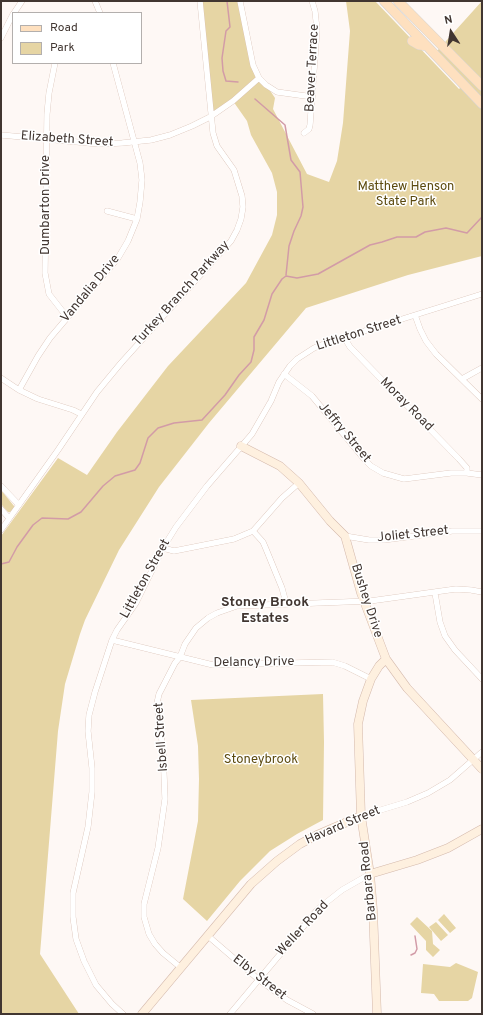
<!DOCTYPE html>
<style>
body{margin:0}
#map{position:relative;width:483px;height:1015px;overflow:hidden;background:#fef8f5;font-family:Overpass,sans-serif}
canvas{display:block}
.frame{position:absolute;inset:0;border:2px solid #413631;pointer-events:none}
.legend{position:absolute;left:12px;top:12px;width:130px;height:52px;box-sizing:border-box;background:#fff;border:1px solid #b3afad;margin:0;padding:5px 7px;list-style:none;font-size:12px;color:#413631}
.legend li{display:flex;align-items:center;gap:8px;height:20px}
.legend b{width:20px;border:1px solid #b3afad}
.north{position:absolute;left:431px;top:12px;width:40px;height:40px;-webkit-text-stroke:3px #fff;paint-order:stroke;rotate:348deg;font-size:11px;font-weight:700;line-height:16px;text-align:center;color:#413631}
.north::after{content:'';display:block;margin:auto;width:14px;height:18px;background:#413631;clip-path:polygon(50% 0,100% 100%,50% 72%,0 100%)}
</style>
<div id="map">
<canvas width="483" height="1015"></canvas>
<div class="frame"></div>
<ul class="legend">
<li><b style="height:5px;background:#fee0bf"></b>Road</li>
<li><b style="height:11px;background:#e6d5a4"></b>Park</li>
</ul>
<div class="north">N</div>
</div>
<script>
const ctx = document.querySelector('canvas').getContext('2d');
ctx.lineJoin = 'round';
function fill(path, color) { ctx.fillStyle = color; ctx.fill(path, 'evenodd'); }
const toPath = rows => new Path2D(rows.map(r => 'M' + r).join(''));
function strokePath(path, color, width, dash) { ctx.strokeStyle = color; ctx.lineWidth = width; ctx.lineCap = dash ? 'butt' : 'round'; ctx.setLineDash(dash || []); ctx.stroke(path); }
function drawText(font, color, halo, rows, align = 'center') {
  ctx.font = font + ' Overpass,sans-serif'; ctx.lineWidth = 3; ctx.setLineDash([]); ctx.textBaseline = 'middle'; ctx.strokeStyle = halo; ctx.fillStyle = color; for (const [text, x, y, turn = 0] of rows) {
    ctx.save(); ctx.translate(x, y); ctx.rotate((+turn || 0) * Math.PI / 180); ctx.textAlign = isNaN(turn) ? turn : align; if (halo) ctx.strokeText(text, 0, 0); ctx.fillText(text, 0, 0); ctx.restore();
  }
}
fill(toPath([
 [200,1,240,1,253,65,275,98,273,109,307,174,329,182,337,161,343,123,350,31,346,1,375,1,459,89,466,82,437,51,482,1,482,256,408,275,306,308,209,423,159,487,119,550,85,620,80,634,65,684,58,731,40,954,79,1014,1,1014,1,536,58,458,87,475,117,432,168,366,246,283,272,235,277,215,277,192,272,173,251,135,247,121,233,101,210,117],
 [1,490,14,506,14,509,10,512,8,512,1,504],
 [323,694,324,742,323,820,297,834,270,851,240,881,207,921,183,899,198,821,199,779,198,746,191,700],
 [444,914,456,928,450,933,438,920],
 [417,917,432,931,433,944,440,950,433,957,426,950,426,941,410,924],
 [436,922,448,935,441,941,429,927],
 [456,963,478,972,472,998,468,1001,439,1001,434,994,421,993,423,964,450,967]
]), '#e6d5a4');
strokePath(toPath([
 [227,1,230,27,226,31,222,58,223,71,226,81,238,82],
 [255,99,285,125,291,160,300,172,303,207,301,216,294,231,289,246,286,275],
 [1,564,9,562,17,547,33,525,42,518,68,519,81,512,103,486,115,476,135,470,140,463,148,438,158,428,174,423,202,420,225,395,239,375,251,362,254,350,254,337,264,320,272,294,282,279,286,276,297,278,318,274,370,245,382,242,397,237,416,237,425,232,446,228,467,233,482,217],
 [411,955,415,953,417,949,415,936]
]), '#d29ba7', 1.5);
const street = toPath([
 [95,1,100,13],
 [240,1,253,65,259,78,266,85,277,92,313,97],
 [14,13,22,1],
 [1,38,13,14],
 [55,63,49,93,47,114,45,273,49,294,67,317],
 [304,133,309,129,310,125,317,30,315,11,312,1],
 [1,135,99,144,122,143,151,140,170,135,192,126,210,117,233,101,259,78],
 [107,211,137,219],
 [415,315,420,329,426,341,436,354,482,399],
 [344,337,350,347,459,459,467,468,467,473],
 [284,374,312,396,365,460,371,466,383,473,404,479,451,473,467,473,482,475],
 [1,378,19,390,38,399,73,410,81,414],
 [462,379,482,368],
 [19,390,38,356,50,338,118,258,128,241,137,219,140,202,142,180,140,163,113,63],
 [1,486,19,505],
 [1,509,9,518],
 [1,530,58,450,97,392,121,363,231,241,237,230,241,219,243,207,242,196,234,170,217,146,213,133,200,1],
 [253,531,263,542,266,549,282,588,286,603],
 [345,536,369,540,384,540,452,531,482,531],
 [163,548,174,551,234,539,253,531,282,498,299,483],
 [435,593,440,622,445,636,455,650,482,679],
 [112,640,213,665,332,662,345,666,371,679],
 [361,816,407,802,428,793,450,780,482,752],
 [208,936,258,979,287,1000,313,1014],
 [180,967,163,953,155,944,149,934,144,917,144,904,158,848,165,799,163,749,157,703,159,694,175,663,180,657,185,644,196,628,208,618,217,613,237,606,370,601,456,589,471,590,482,592],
 [123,1014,112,1004,96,985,84,961,76,939,73,917,73,893,88,827,92,792,92,768,88,731,89,715,95,692,112,640,117,630,136,603,163,548,176,527,207,486,252,434,271,401,279,382,290,366,297,359,314,348,329,342,482,294],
 [230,1014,318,909,342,890,370,874]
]);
const secondary = toPath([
 [241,446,280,466,299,483,330,521,345,536,361,593,386,659,407,688,482,769],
 [370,874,417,860,448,848,482,829],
 [142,1014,251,884,277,861,300,844,317,835,361,816],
 [377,1014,373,910,370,874,361,816,358,724,363,701,371,679,379,666,386,659]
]);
const primary = toPath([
 [384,1,482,104],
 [398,1,482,86],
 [412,41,419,45,427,46]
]);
strokePath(street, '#d4b9ac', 6);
strokePath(secondary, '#d4b9ac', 9);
strokePath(primary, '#d5d3d2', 10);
strokePath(street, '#fff', 5.5);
strokePath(secondary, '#fef0df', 8);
strokePath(primary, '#fee0bf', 9);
drawText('13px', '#413631', '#fff', [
 ["Beaver Terrace",313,68,-87],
 ["Elizabeth Street",67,140,4],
 ["Dumbarton Drive",46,205,-90],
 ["Vandalia Drive",91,289,-50],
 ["Turkey Branch Parkway",182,294,-48],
 ["Littleton Street",359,334,-18],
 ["Moray Road",406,405,45],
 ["Jeffry Street",344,433,50],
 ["Joliet Street",413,535,-6],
 ["Littleton Street",146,579,-61],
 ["Bushey Drive",366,601,72],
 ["Delancy Drive",254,663,-1],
 ["Isbell Street",162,737,-94],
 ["Havard Street",343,826,-23],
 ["Barbara Road",369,881,-96],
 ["Weller Road",303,929,-47],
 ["Elby Street",259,978,38]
]);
drawText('13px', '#5c4a0e', '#fff', [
 ["Matthew Henson",406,187],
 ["State Park",406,202],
 ["Stoneybrook",261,760]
]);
drawText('bold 14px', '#413631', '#fff', [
 ["Stoney Brook",265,603],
 ["Estates",265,619]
]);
</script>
